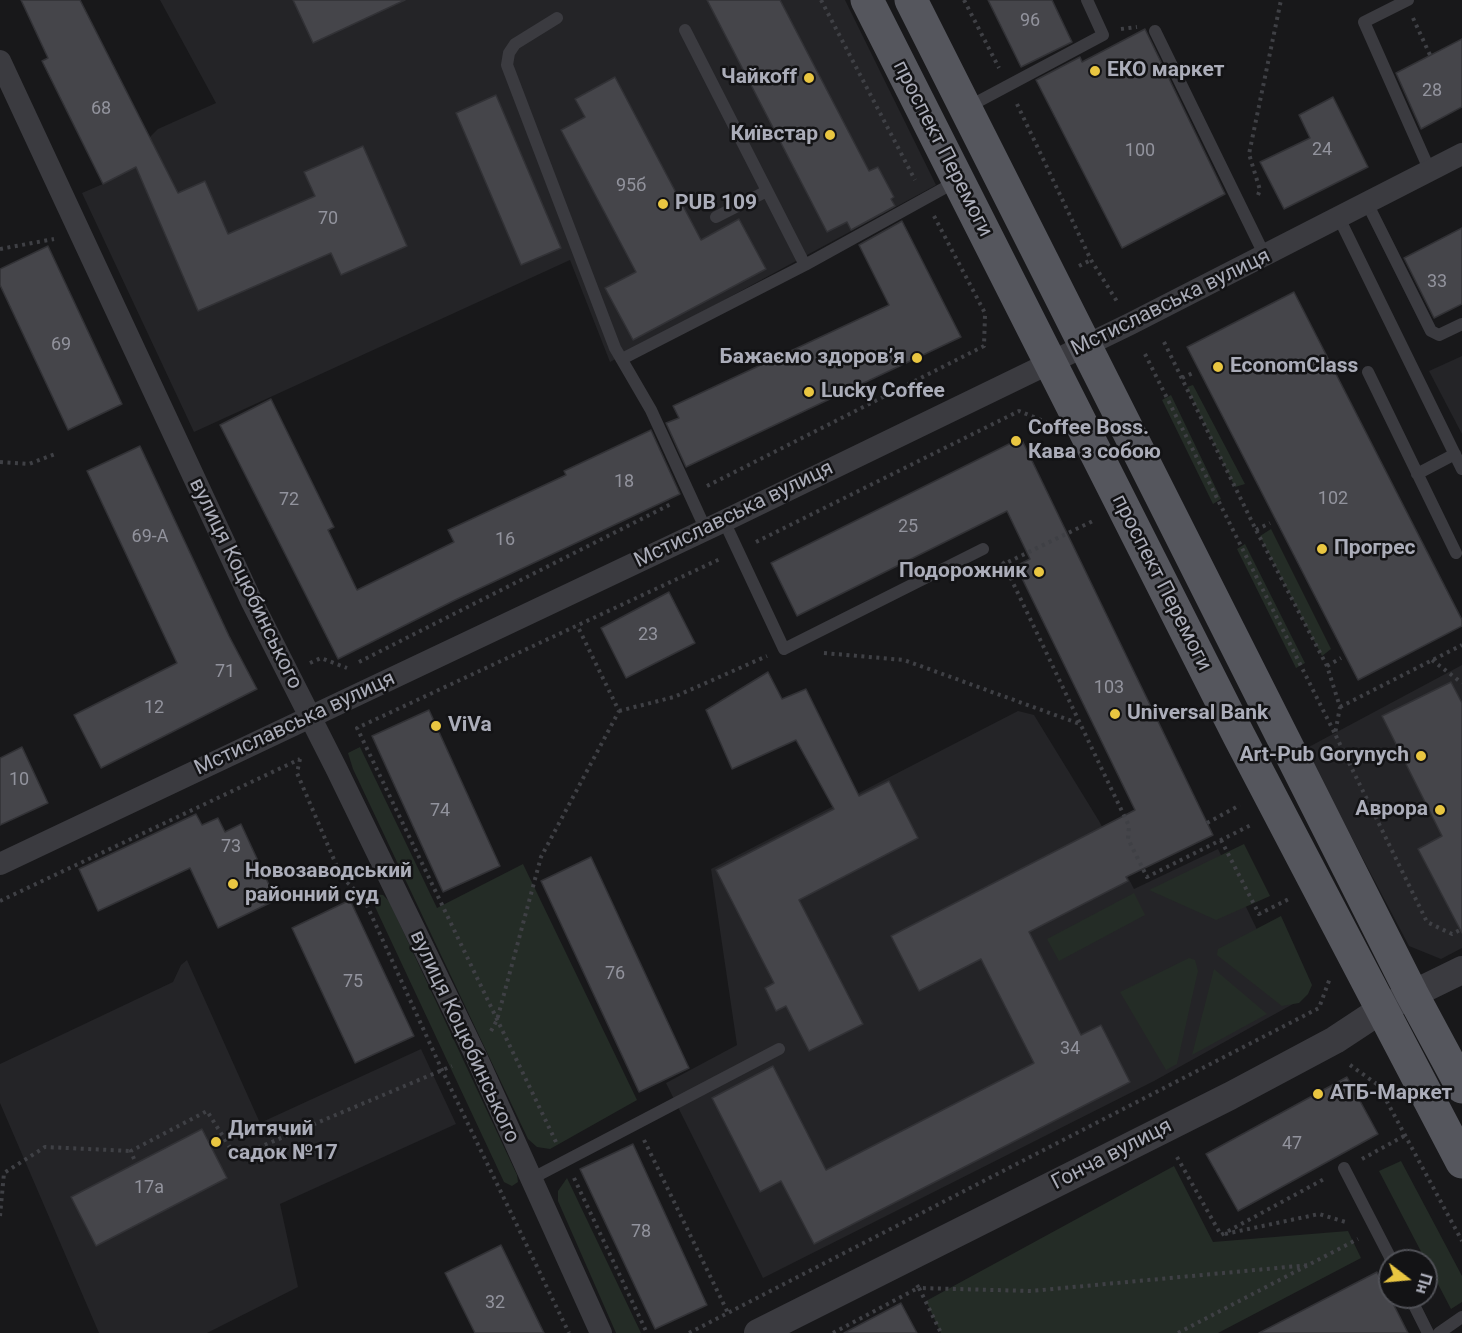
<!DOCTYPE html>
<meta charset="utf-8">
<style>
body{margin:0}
#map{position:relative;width:1462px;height:1333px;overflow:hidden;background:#18181a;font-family:Roboto,sans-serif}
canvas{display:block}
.north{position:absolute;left:1378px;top:1249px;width:60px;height:60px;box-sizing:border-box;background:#131315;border:2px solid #505157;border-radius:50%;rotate:106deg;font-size:16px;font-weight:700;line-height:24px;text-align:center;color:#abadb9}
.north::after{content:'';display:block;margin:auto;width:21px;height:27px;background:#e9c641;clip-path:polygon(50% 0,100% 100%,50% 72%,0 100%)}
</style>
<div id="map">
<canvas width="1462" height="1333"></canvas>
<div class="north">Пн</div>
</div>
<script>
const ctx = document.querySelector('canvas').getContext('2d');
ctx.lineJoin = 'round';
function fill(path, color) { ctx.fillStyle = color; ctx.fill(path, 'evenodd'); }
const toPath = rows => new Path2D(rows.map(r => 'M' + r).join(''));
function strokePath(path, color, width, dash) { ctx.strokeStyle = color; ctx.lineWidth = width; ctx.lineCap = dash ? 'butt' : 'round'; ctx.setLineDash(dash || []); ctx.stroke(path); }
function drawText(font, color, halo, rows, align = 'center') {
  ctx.font = font + ' Roboto,sans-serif'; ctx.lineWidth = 5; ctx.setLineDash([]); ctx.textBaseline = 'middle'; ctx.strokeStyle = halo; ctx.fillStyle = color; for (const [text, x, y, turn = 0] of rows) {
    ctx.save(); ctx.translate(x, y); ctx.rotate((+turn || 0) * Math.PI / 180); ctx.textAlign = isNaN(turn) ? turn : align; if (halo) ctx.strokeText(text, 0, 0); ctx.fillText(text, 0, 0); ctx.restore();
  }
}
fill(toPath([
 [160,0,845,0,936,185,610,362,570,260,194,432,82,193,103,184,158,129,216,103],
 [1462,356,1462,434,1429,371],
 [1462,665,1462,948,1441,959,1409,946,1305,749],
 [1018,711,1034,715,1099,821,1134,889,1218,849,1293,1004,1154,1081,763,1278,666,1083,737,1045,711,869],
 [187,960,260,1123,421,1049,456,1124,280,1204,298,1287,207,1333,99,1333,0,1103,0,1064,173,982,181,965]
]), '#242427');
fill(toPath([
 [1193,385,1245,484,1235,487,1187,387],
 [1171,395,1221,499,1213,504,1162,400],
 [1271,529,1331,649,1322,656,1260,536],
 [1245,544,1305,663,1296,668,1237,549],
 [360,747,437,908,523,864,637,1100,550,1149,537,1147,528,1139,353,769,348,753],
 [1244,844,1270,896,1216,920,1149,890],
 [1134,893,1145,915,1059,961,1047,939],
 [375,894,383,895,389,901,517,1175,518,1182,512,1186,504,1182,370,896],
 [1281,916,1312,985,1308,994,1299,1003,1282,1006,1217,955,1218,949],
 [1189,958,1195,960,1198,971,1177,1064,1166,1070,1120,992],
 [1214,969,1267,1014,1192,1055],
 [1401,1161,1462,1276,1462,1302,1451,1309,1379,1171],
 [1174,1166,1213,1242,1348,1231,1361,1258,1218,1333,941,1333,926,1301],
 [567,1178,641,1333,616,1333,558,1201,558,1191]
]), '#242c26');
const building = toPath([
 [21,0,80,0,178,193,205,181,228,234,315,196,304,172,363,146,407,246,341,275,331,253,198,311,136,167,103,184,42,61,48,58,21,0],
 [293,0,405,0,313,43,293,0],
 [707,0,780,0,869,171,878,167,894,197,891,199,895,206,851,230,847,222,827,232,707,0],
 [988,0,1052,0,1072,42,1021,67,988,0],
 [1145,29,1225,194,1122,248,1036,80,1080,57,1082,62,1145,29],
 [1462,39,1462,107,1421,129,1396,73,1462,39],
 [615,77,701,240,739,219,766,269,633,340,605,288,636,272,561,130,585,117,575,99,615,77],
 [496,95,561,248,521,265,456,113,496,95],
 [1333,97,1368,167,1284,209,1260,162,1310,138,1299,115,1333,97],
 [902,221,961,337,686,467,666,423,679,418,673,406,889,305,859,245,902,221],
 [1462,228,1462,304,1434,318,1404,258,1462,228],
 [48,246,122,404,68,430,0,285,0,269,48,246],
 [1294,292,1462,620,1462,626,1358,680,1187,347,1294,292],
 [271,399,334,527,328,530,357,590,454,542,448,530,566,475,564,471,651,430,680,494,455,600,338,659,220,425,271,399],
 [1021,438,1213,835,1126,877,1128,881,1029,932,1081,1035,1101,1025,1130,1082,814,1244,781,1181,760,1192,712,1098,773,1066,826,1170,1034,1063,981,959,919,991,891,936,1135,810,1016,566,1030,559,1007,511,797,616,771,563,1021,438],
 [140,446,229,636,257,689,101,768,74,715,177,663,87,471,140,446],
 [669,592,695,643,626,678,601,628,669,592],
 [768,672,782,699,806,689,859,796,889,781,918,838,799,900,863,1024,809,1051,786,1006,776,1011,765,988,774,983,716,870,834,809,796,740,732,769,706,710,768,672],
 [1451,682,1462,703,1462,933,1418,849,1442,836,1382,716,1451,682],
 [429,710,500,866,443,892,372,736,429,710],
 [22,747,48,803,0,825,0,758,22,747],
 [196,814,202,825,218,818,225,832,241,824,276,900,218,928,190,868,98,911,79,869,196,814],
 [591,857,689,1068,639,1092,541,881,591,857],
 [350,900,414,1036,355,1063,292,928,350,900],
 [1347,1077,1378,1134,1238,1211,1206,1154,1347,1077],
 [202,1129,227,1178,96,1246,71,1197,202,1129],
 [633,1144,707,1305,655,1329,580,1169,633,1144],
 [501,1245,544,1333,475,1333,445,1273,501,1245],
 [1377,1272,1408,1333,1259,1333,1377,1272],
 [901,1303,917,1333,844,1333,901,1303]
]);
fill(building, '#45454a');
strokePath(building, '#323236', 1.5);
strokePath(toPath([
 [821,0,915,180],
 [964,0,999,68],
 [1413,18,1430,55],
 [1121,29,1137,27],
 [1017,104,1091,260,1118,303],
 [1258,195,1260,190,1249,154,1281,0],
 [934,216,986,315],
 [0,249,54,239],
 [1079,266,1091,260],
 [1164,342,1256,530,1327,666,1340,707,1335,734,1427,922,1452,934,1462,929],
 [1145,354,1335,734],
 [1182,378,1195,372],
 [0,462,29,464,55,454],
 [707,486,984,346,985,315],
 [1256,530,1270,523],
 [756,542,1019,411,1046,422],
 [1002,562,1004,564,1095,520],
 [1004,564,1129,826,1128,839,1147,877,1253,824],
 [824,653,904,660,1080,724],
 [1432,660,1462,683],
 [359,662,673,503],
 [310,663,321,658,347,668],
 [1327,666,1341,658],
 [1340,707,1462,645],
 [619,711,674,697,767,656],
 [300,759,297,773,341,876,364,899,442,1070,569,1333],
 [1207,823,1240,805],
 [1221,840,1259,914,1289,899],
 [0,901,300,759],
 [491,1031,497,1020,541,857,619,711,577,625],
 [1350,1065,1378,1085,1462,1241],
 [644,1140,728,1313],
 [556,1142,357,728,720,559],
 [1177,1157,1221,1235,1326,1178],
 [134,1159,131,1151,207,1111,236,1157,452,1066],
 [1362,1159,1404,1136],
 [574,1178,647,1333],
 [0,1216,4,1173,45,1147,131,1151],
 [1225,1234,1319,1214,1349,1223],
 [917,1285,919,1288,1031,1291,1309,1265],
 [919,1288,941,1333],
 [689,1333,1319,1008,1330,978],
 [833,1333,916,1289],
 [1178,1333,1358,1239]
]), '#3f4045', 4, [3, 4.5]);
strokePath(toPath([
 [1408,0,1364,22,1430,171],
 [557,18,515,44,509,53,507,65,615,348,651,410,706,530],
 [685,30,805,265],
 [1155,31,1265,256],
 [966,108,1103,35,1087,0],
 [1367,203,1431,331,1439,335,1462,324],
 [716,217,767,191],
 [1339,218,1462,469],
 [622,359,805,265,957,181],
 [1368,372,1456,553],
 [1417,474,1455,454],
 [724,521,784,649,983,549],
 [1344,1168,1392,1261],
 [529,1180,779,1049],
 [1410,1297,1428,1333],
 [1439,1333,1462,1317]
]), '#3b3b40', 12);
strokePath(toPath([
 [0,61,252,602,337,770,476,1056,601,1333],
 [0,864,724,521,1130,324,1462,154]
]), '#3b3b40', 22);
strokePath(toPath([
 [758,1333,1230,1096,1335,1040,1382,1009,1462,970]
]), '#3b3b40', 28);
strokePath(toPath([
 [867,0,1239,736,1462,1162],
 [911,0,1412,994,1462,1087]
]), '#55565d', 33);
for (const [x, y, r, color] of [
 [1095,71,6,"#e9c641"],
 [809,78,6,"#e9c641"],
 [830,135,6,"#e9c641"],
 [663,204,6,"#e9c641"],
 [917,358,6,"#e9c641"],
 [1218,367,6,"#e9c641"],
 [809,392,6,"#e9c641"],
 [1016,441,6,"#e9c641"],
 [1322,549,6,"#e9c641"],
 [1039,572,6,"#e9c641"],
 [1115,714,6,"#e9c641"],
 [436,726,6,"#e9c641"],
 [1421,756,6,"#e9c641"],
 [1440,810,6,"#e9c641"],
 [233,884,6,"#e9c641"],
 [1318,1094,6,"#e9c641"],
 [216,1142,6,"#e9c641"]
]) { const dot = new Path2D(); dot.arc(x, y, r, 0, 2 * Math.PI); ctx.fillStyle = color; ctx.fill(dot); strokePath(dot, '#131315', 2); }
drawText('18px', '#92939d', null, [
 ["96",1030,21],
 ["28",1432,91],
 ["68",101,109],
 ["24",1322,150],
 ["100",1140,151],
 ["95б",631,186],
 ["70",328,219],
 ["33",1437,282],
 ["69",61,345],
 ["18",624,482],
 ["102",1333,499],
 ["72",289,500],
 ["25",908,527],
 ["69-А",150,537],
 ["16",505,540],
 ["23",648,635],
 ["71",225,672],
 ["103",1109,688],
 ["12",154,708],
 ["10",19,780],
 ["74",440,811],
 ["73",231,847],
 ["76",615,974],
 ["75",353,982],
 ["34",1070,1049],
 ["47",1292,1144],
 ["17а",149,1188],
 ["78",641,1232],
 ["32",495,1303]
]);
drawText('bold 21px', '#abadb9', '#131315', [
 ["ЕКО маркет",1107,71],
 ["Чайкоff",797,78,"right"],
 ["Київстар",818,135,"right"],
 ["PUB 109",675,204],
 ["Бажаємо здоровʼя",905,358,"right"],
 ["EconomClass",1230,367],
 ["Lucky Coffee",821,392],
 ["Coffee Boss.",1028,429],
 ["Кава з собою",1028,453],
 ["Прогрес",1334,549],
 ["Подорожник",1027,572,"right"],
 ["Universal Bank",1127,714],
 ["ViVa",448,726],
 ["Art-Pub Gorynych",1409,756,"right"],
 ["Аврора",1428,810,"right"],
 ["Новозаводський",245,872],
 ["районний суд",245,896],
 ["АТБ-Маркет",1330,1094],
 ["Дитячий",228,1130],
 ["садок №17",228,1154]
], 'left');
drawText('21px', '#abadb9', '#131315', [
 ["проспект Перемоги",942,149,63],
 ["Мстиславська вулиця",1171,303,-26],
 ["Мстиславська вулиця",734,515,-26],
 ["проспект Перемоги",1161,583,63],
 ["вулиця Коцюбинського",245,584,64],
 ["Мстиславська вулиця",295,724,-25],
 ["вулиця Коцюбинського",464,1037,65],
 ["Гонча вулиця",1112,1155,-27]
]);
</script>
